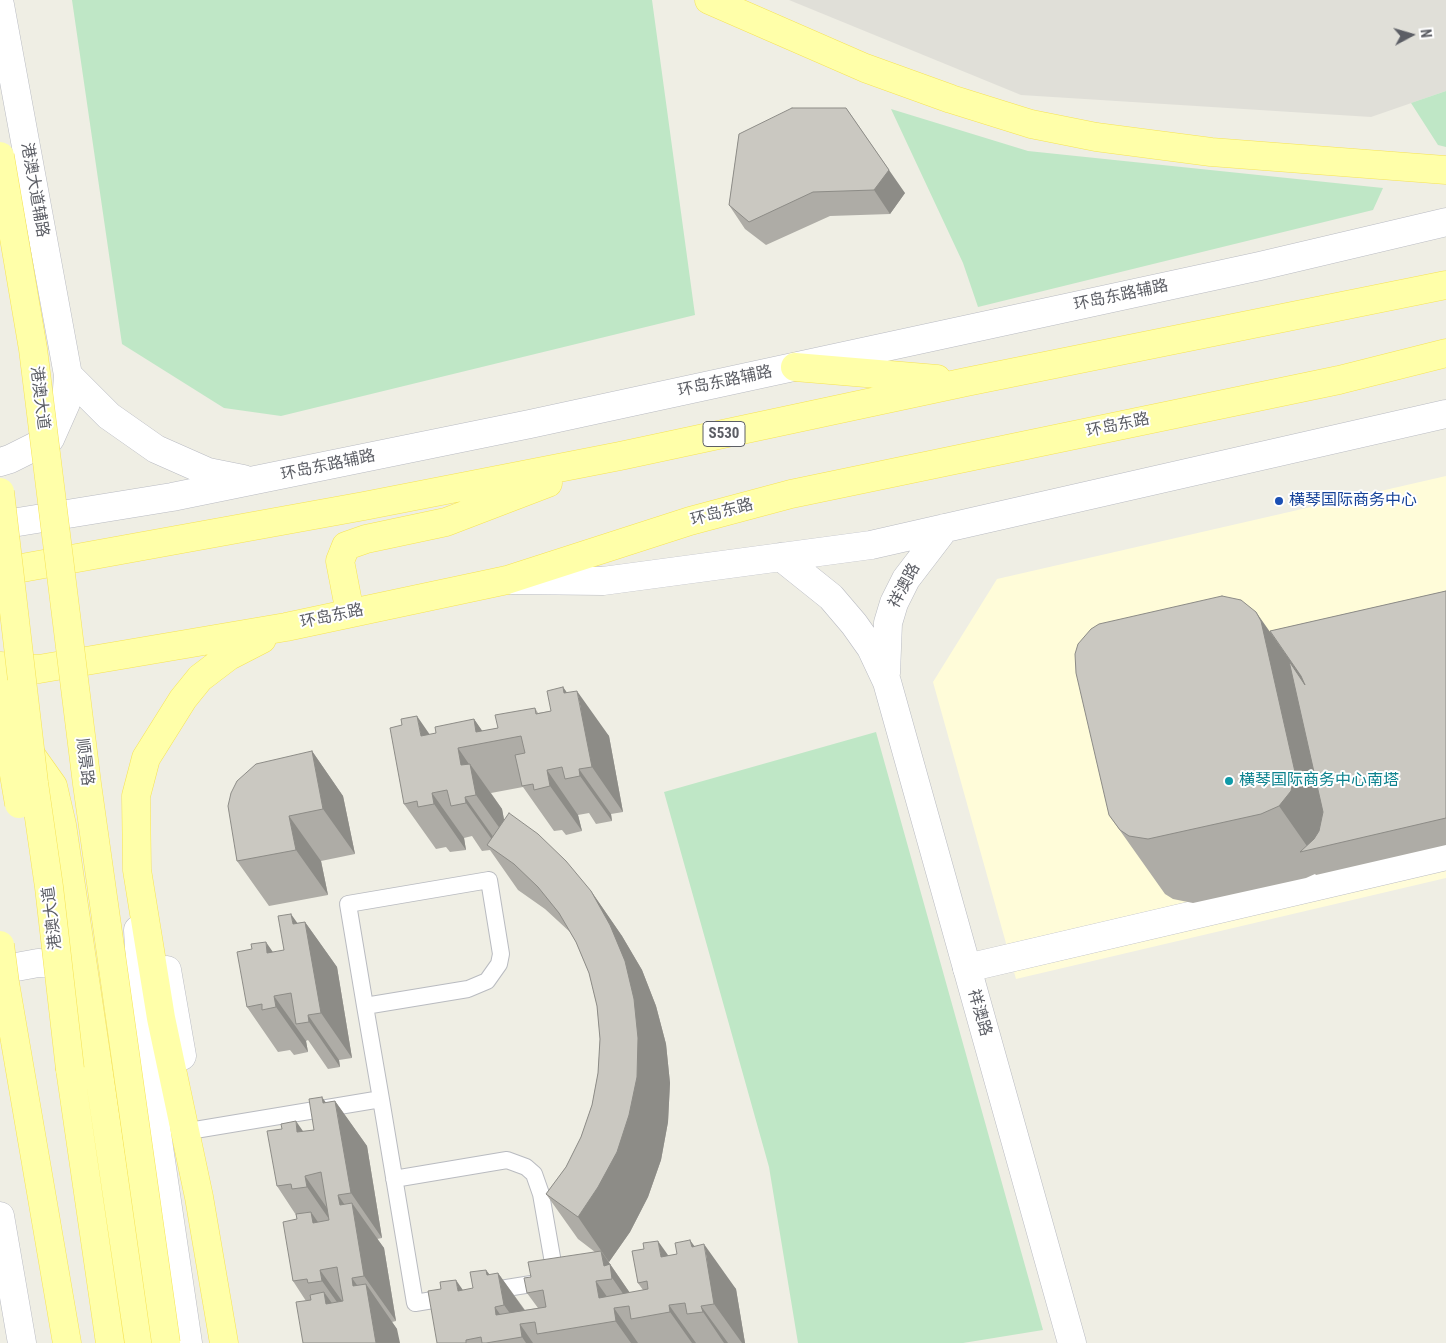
<!DOCTYPE html>
<meta charset="utf-8">
<style>
body{margin:0}
#map{position:relative;width:1446px;height:1343px;overflow:hidden;background:#efeee4;font-family:"Roboto Condensed",sans-serif}
canvas{display:block}
.north{position:absolute;left:1386px;top:10px;width:50px;height:50px;-webkit-text-stroke:4px #fff;paint-order:stroke;rotate:84deg;font-size:14px;font-weight:700;line-height:20px;text-align:center;color:#5c5e65}
.north::after{content:'';display:block;margin:auto;width:18px;height:22px;background:#5c5e65;clip-path:polygon(50% 0,100% 100%,50% 72%,0 100%)}
</style>
<div id="map">
<canvas width="1446" height="1343"></canvas>
<div class="north">N</div>
</div>
<script>
const ctx = document.querySelector('canvas').getContext('2d');
ctx.lineJoin = 'round';
function fill(path, color) { ctx.fillStyle = color; ctx.fill(path, 'evenodd'); }
const toPath = rows => new Path2D(rows.map(r => 'M' + r).join(''));
function strokePath(path, color, width, dash) { ctx.strokeStyle = color; ctx.lineWidth = width; ctx.lineCap = dash ? 'butt' : 'round'; ctx.setLineDash(dash || []); ctx.stroke(path); }
function drawText(font, color, halo, rows, align = 'center') {
  ctx.font = font + ' "Roboto Condensed","Noto Sans SC",sans-serif'; ctx.lineWidth = 4; ctx.setLineDash([]); ctx.textBaseline = 'middle'; ctx.strokeStyle = halo; ctx.fillStyle = color; for (const [text, x, y, turn = 0] of rows) {
    ctx.save(); ctx.translate(x, y); ctx.rotate((+turn || 0) * Math.PI / 180); ctx.textAlign = isNaN(turn) ? turn : align; if (halo) ctx.strokeText(text, 0, 0); ctx.fillText(text, 0, 0); ctx.restore();
  }
}
fill(toPath([
 [1446,476,1446,878,1016,979,933,682,997,579]
]), '#fffcd9');
fill(toPath([
 [789,0,1446,0,1446,91,1371,117,1021,95]
]), '#e0dfd8');
fill(toPath([
 [72,0,652,0,695,315,281,416,224,408,122,344],
 [1446,91,1446,147,1438,145,1411,103],
 [891,109,1028,151,1383,188,1373,210,978,307,963,263],
 [876,732,1043,1330,963,1343,798,1343,769,1167,664,792]
]), '#bfe7c6');
const lane = toPath([
 [365,1006,468,989,487,981,499,964,501,954,489,880,348,904,365,1006,381,1099,415,1303,451,1297],
 [195,1130,381,1099],
 [394,1179,507,1160,526,1167,534,1174,541,1194,556,1280,488,1291]
]);
const street = toPath([
 [967,968,1446,856]
]);
const secondary = toPath([
 [0,5,68,375,66,403,50,439,10,459,0,462],
 [68,375,109,416,156,449,208,472,243,479],
 [0,525,172,497,530,424,1260,266,1446,222],
 [781,557,831,597,854,624,871,648,887,682,1072,1343],
 [512,580,603,581,871,545,1446,414],
 [886,673,888,623,894,603,906,579,945,528],
 [138,930,144,1037,152,1100,188,1343],
 [0,970,38,963,67,965],
 [167,970,182,1056],
 [0,1216,22,1343]
]);
const primary = toPath([
 [709,0,865,68,951,99,1031,124,1096,137,1211,152,1446,170],
 [795,367,937,379],
 [0,572,364,506,620,456,966,382,1446,285],
 [350,613,340,561,346,546,366,539,446,522,548,483],
 [0,666,39,669,286,627,507,580,690,521,791,494,1339,380,1446,353],
 [26,748,53,786,62,825,139,1343],
 [5,983,67,1343],
 [70,1069,110,1343],
 [224,1343,199,1197,161,1018,137,870,136,796,146,758,183,699,200,678,229,656,262,639]
]);
strokePath(lane, '#b9bbc0', 18);
strokePath(street, '#b9bbc0', 29);
strokePath(secondary, '#b9bbc2', 29);
strokePath(primary, '#f6e356', 29);
strokePath(lane, '#fff', 16);
strokePath(street, '#fff', 28);
strokePath(secondary, '#fff', 28);
strokePath(primary, '#ffffa9', 28);
const primaryBridge = toPath([
 [0,156,33,349,87,784,166,1343],
 [0,492,34,783,49,887,70,1069],
 [0,692,19,804],
 [0,945,5,983]
]);
strokePath(primaryBridge, '#f6e356', 29, []);
strokePath(primaryBridge, '#ffffa9', 28);
fill(toPath([
 [739,134,905,193,890,214,830,216,766,245,745,229,729,205],
 [1446,591,1446,845,1316,875,1315,874,1306,878,1193,903,1173,899,1165,894,1109,815,1270,631],
 [563,687,567,693,609,736,623,812,611,814,612,821,596,824,589,813,578,815,582,831,566,835,562,830,554,831,523,787,491,793,502,809,504,820,591,891,622,936,642,970,656,1006,666,1044,670,1083,668,1122,661,1160,648,1197,630,1232,609,1262,608,1261,630,1293,643,1290,638,1283,669,1256,677,1254,694,1246,736,1289,745,1343,437,1343,463,1290,473,1288,486,1270,490,1275,498,1273,525,1310,538,1308,527,1293,531,1277,595,1252,578,1239,546,1194,566,1167,581,1137,592,1105,598,1073,600,1039,597,1006,589,973,576,942,570,932,545,909,518,890,490,850,482,851,472,836,464,838,466,850,450,852,446,847,436,849,404,804,430,735,436,733,474,719,482,731,498,728,535,708,538,713,551,711],
 [312,751,343,796,355,854,321,861,328,895,269,906,237,861],
 [305,922,337,967,352,1058,339,1060,340,1067,328,1069,308,1040,306,1041,308,1052,294,1055,290,1050,278,1052,247,1007,284,950,297,923],
 [335,1101,367,1146,382,1238,377,1239,384,1248,396,1321,392,1322,397,1329,306,1301,293,1281,297,1219,296,1215,277,1186,303,1132,314,1130,326,1103]
]), '#aeaca6');
fill(toPath([
 [846,108,905,193,890,214,874,190],
 [1256,612,1301,676,1305,685,1340,836,1309,849,1279,806],
 [563,687,582,714,577,691,609,736,623,812,592,767,564,693],
 [417,716,448,761,421,736],
 [474,719,490,742,476,732],
 [458,748,471,767,470,764,502,809,508,840,476,795,461,765],
 [312,751,343,796,355,854,323,809],
 [579,769,611,814,612,821,580,776],
 [547,770,578,815,582,831,550,786],
 [432,793,464,838,466,850,434,804],
 [465,797,497,842,498,848,466,803],
 [289,816,321,861,328,895,296,850],
 [591,891,622,936,642,970,656,1006,666,1044,670,1083,668,1122,661,1160,648,1197,630,1232,609,1262,578,1217,598,1187,610,925],
 [291,914,308,938,305,922,337,967,352,1058,321,1013,293,924],
 [266,942,297,987,267,953],
 [274,996,306,1041,308,1052,276,1007],
 [308,1015,339,1060,340,1067,309,1022],
 [322,1097,339,1121,335,1101,367,1146,382,1238,351,1193,323,1103],
 [296,1121,327,1166,297,1132],
 [305,1176,336,1221,338,1232,307,1187],
 [338,1195,355,1220,352,1203,384,1248,396,1321,364,1276,340,1205],
 [311,1212,342,1257,313,1223],
 [690,1240,708,1265,704,1244,736,1289,745,1343,742,1343,714,1304,692,1247],
 [658,1241,690,1286,661,1257],
 [601,1251,632,1296,639,1317,604,1266],
 [320,1270,352,1315,354,1326,322,1281],
 [486,1270,502,1292,498,1273,530,1318,520,1324,533,1343,526,1343,522,1337,521,1329,504,1305,487,1275],
 [352,1278,369,1302,366,1284,397,1329,400,1343,376,1343,353,1286],
 [456,1280,487,1325,458,1291],
 [596,1281,615,1308,614,1308,638,1343,631,1343,599,1298],
 [324,1292,356,1337,326,1304],
 [669,1305,696,1343,692,1343,670,1312],
 [701,1306,728,1343,724,1343,703,1312],
 [495,1307,516,1338,496,1315]
]), '#8d8c87');
const building = toPath([
 [792,108,846,108,889,170,874,190,813,192,749,222,729,205,739,134,792,108],
 [1446,591,1446,818,1300,852,1314,839,1319,831,1323,812,1289,661,1305,685,1301,676,1270,631,1446,591],
 [1222,596,1241,600,1256,612,1261,621,1295,772,1291,791,1279,806,1261,814,1148,839,1129,836,1120,830,1109,815,1076,673,1075,654,1078,644,1091,629,1099,624,1222,596],
 [563,687,564,693,577,691,592,767,579,769,580,776,565,779,562,767,547,770,550,786,534,790,533,784,522,786,515,755,525,753,521,736,458,748,461,765,470,764,476,795,465,797,466,803,451,806,447,790,432,793,434,804,418,807,417,801,404,804,390,728,402,725,401,719,417,716,421,736,436,733,435,727,474,719,476,732,498,728,495,715,535,708,536,714,551,711,547,691,563,687],
 [312,751,323,809,289,816,296,850,237,861,228,806,231,793,237,781,256,764,312,751],
 [509,813,538,834,566,861,591,891,610,925,625,961,634,999,638,1038,637,1077,629,1115,617,1152,598,1187,578,1217,546,1194,566,1167,581,1137,592,1105,598,1073,600,1039,597,1006,589,973,576,942,559,913,538,887,514,864,487,845,509,813],
 [291,914,293,924,305,922,321,1013,308,1015,309,1022,296,1024,291,993,274,996,276,1007,262,1010,262,1004,247,1007,237,952,252,949,251,944,266,942,267,953,284,950,278,916,291,914],
 [322,1097,323,1103,335,1101,351,1193,338,1195,340,1205,352,1203,364,1276,352,1278,353,1286,366,1284,376,1343,303,1343,296,1302,311,1300,310,1295,324,1292,326,1304,343,1301,337,1267,320,1270,322,1281,308,1283,307,1279,293,1281,283,1222,297,1219,296,1214,311,1212,313,1223,329,1220,321,1172,305,1176,307,1187,292,1189,291,1184,277,1186,267,1131,282,1129,281,1124,296,1121,297,1132,314,1130,309,1099,322,1097],
 [690,1240,692,1247,704,1244,714,1304,701,1306,703,1312,687,1314,685,1303,669,1305,670,1312,631,1319,629,1306,614,1308,616,1321,537,1334,535,1322,520,1324,522,1337,486,1343,482,1343,481,1337,466,1340,466,1343,437,1343,428,1291,441,1289,440,1282,456,1280,458,1291,473,1288,470,1272,486,1270,487,1275,498,1273,504,1305,495,1307,496,1315,546,1307,543,1290,527,1293,524,1278,531,1277,528,1262,601,1251,604,1266,610,1264,612,1279,596,1281,599,1298,648,1289,647,1281,638,1283,632,1251,644,1249,643,1243,658,1241,661,1257,677,1254,675,1243,690,1240]
]);
fill(building, '#cac8c1');
strokePath(building, '#8d8c87', 1);
for (const [x, y, r, color] of [
 [1279,501,5,"#1a4fb4"],
 [1229,781,5,"#0f9aa8"]
]) { const dot = new Path2D(); dot.arc(x, y, r, 0, 2 * Math.PI); ctx.fillStyle = color; ctx.fill(dot); strokePath(dot, '#fff', 2); }
for (const [x, y, w] of [
 [724,434,42]
]) { const box = new Path2D(); box.roundRect(x - w / 2, y - 12.5, w, 25, 4); ctx.fillStyle = '#fff'; ctx.fill(box); strokePath(box, '#5c5e65', 1); }
drawText('bold 15px', '#5c5e65', null, [
 ["S530",724,434]
]);
drawText('16px', '#5c5e65', '#fff', [
 ["港澳大道辅路",34,190,80],
 ["环岛东路辅路",1121,296,-12],
 ["环岛东路辅路",725,382,-12],
 ["港澳大道",39,398,83],
 ["环岛东路",1118,426,-12],
 ["环岛东路辅路",328,466,-12],
 ["环岛东路",722,513,-15],
 ["祥澳路",905,586,-62],
 ["环岛东路",332,617,-12],
 ["顺景路",84,762,83],
 ["港澳大道",53,918,-97],
 ["祥澳路",979,1013,74]
]);
drawText('16px', '#164399', '#fff', [
 ["横琴国际商务中心",1289,501]
], 'left');
drawText('16px', '#0d838f', '#fff', [
 ["横琴国际商务中心南塔",1239,781]
], 'left');
</script>
